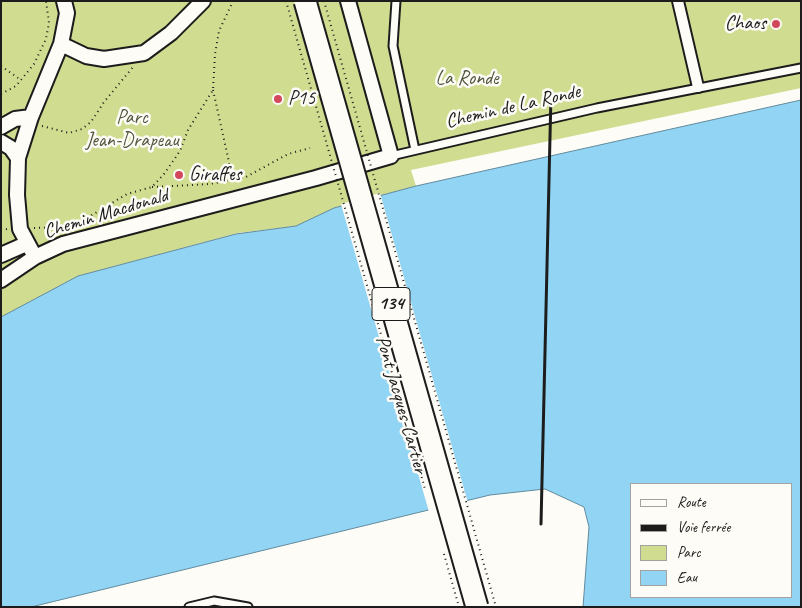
<!DOCTYPE html>
<meta charset="utf-8">
<style>
body{margin:0}
#map{position:relative;width:802px;height:608px;overflow:hidden;background:#fdfcf7;font-family:Caveat,sans-serif}
canvas{display:block}
.frame{position:absolute;inset:0;border:2px solid #1c1c1c;pointer-events:none}
.legend{position:absolute;left:630px;top:483px;width:162px;height:115px;box-sizing:border-box;background:#fdfcf7;border:1px solid #a3a29f;margin:0;padding:6px 9px;list-style:none;font-size:15px;color:#1c1c1c}
.legend li{display:flex;align-items:center;gap:10px;height:25px}
.legend b{width:25px;border:1px solid #a3a29f}
</style>
<div id="map">
<canvas width="802" height="608"></canvas>
<div class="frame"></div>
<ul class="legend">
<li><b style="height:6px;background:#fdfcf7"></b>Route</li>
<li><b style="height:6px;background:#1c1c1c"></b>Voie ferrée</li>
<li><b style="height:14px;background:#d0dc8f"></b>Parc</li>
<li><b style="height:14px;background:#91d4f3"></b>Eau</li>
</ul>
</div>
<script>
const ctx = document.querySelector('canvas').getContext('2d');
ctx.lineJoin = 'round';
function fill(path, color) { ctx.fillStyle = color; ctx.fill(path, 'evenodd'); }
const toPath = rows => new Path2D(rows.map(r => 'M' + r).join(''));
function strokePath(path, color, width, dash) { ctx.strokeStyle = color; ctx.lineWidth = width; ctx.lineCap = dash ? 'butt' : 'round'; ctx.setLineDash(dash || []); ctx.stroke(path); }
function drawText(font, color, halo, rows, align = 'center') {
  ctx.font = font + ' Caveat,sans-serif'; ctx.lineWidth = 5; ctx.setLineDash([]); ctx.textBaseline = 'middle'; ctx.strokeStyle = halo; ctx.fillStyle = color; for (const [text, x, y, turn = 0] of rows) {
    ctx.save(); ctx.translate(x, y); ctx.rotate((+turn || 0) * Math.PI / 180); ctx.textAlign = isNaN(turn) ? turn : align; if (halo) ctx.strokeText(text, 0, 0); ctx.fillText(text, 0, 0); ctx.restore();
  }
}
fill(toPath([
 [1,1,801,1,801,88,411,170,416,186,334,208,296,226,238,233,78,276,1,317]
]), '#d0dc8f');
const water = toPath([
 [801,100,801,607,583,607,589,527,584,507,545,489,490,495,31,607,1,607,1,317,78,276,236,234,296,226,334,208,416,186,801,100],
 [631,484,791,484,791,597,631,597,631,484]
]);
fill(water, '#91d4f3');
strokePath(water, '#628a9d', 1);
fill(toPath([
 [380,193,468,503,429,512,341,204]
]), '#fdfcf7');
const service = toPath([
 [396,1,393,46,415,150],
 [391,156,597,108,801,68],
 [189,607,214,601,248,607]
]);
const pedestrian = toPath([
 [678,1,698,87]
]);
const minor = toPath([
 [61,44,86,56,104,59,144,53,171,33,203,1],
 [1,127,15,119,31,117],
 [1,142,11,148,18,158],
 [1,255,26,244],
 [35,257,20,229,17,195,18,158,31,117,61,44,67,13,64,1],
 [1,280,35,257,63,244,316,178,391,156,348,1]
]);
strokePath(service, '#1c1c1c', 11);
strokePath(pedestrian, '#1c1c1c', 14);
strokePath(minor, '#1c1c1c', 18);
strokePath(toPath([
 [1,66,21,80],
 [213,90,233,180],
 [1,94,16,86,34,64,46,39,49,23,46,1],
 [42,126,69,133,82,129,91,122,104,102,133,67],
 [152,187,210,184,246,177,288,154,310,148],
 [34,228,67,227,82,221,127,194,152,187,164,174,180,151,188,130,213,90,215,54,219,31,233,1],
 [1,230,7,229]
]), '#1c1c1c', 2, [1, 4]);
strokePath(service, '#fdfcf7', 7);
strokePath(pedestrian, '#fdfcf7', 10);
strokePath(minor, '#fdfcf7', 14);
strokePath(toPath([
 [541,524,551,94]
]), '#1c1c1c', 3);
const primaryBridge = toPath([
 [305,1,477,607]
]);
strokePath(primaryBridge, '#1c1c1c', 25, []);
strokePath(toPath([
 [286,1,425,489],
 [324,1,496,607],
 [444,554,459,607]
]), '#1c1c1c', 2, [1, 4]);
strokePath(primaryBridge, '#fdfcf7', 21);
for (const [x, y, r, color] of [
 [776,24,5,"#d1495b"],
 [278,99,5,"#d1495b"],
 [179,175,5,"#d1495b"]
]) { const dot = new Path2D(); dot.arc(x, y, r, 0, 2 * Math.PI); ctx.fillStyle = color; ctx.fill(dot); strokePath(dot, '#fdfcf7', 2); }
for (const [x, y, w] of [
 [391,304,38]
]) { const box = new Path2D(); box.roundRect(x - w / 2, y - 16.5, w, 33, 4); ctx.fillStyle = '#fdfcf7'; ctx.fill(box); strokePath(box, '#1c1c1c', 1); }
drawText('bold 19px', '#1c1c1c', null, [
 ["134",391,304]
]);
drawText('20px', '#1c1c1c', '#fdfcf7', [
 ["Chaos",766,24,"right"],
 ["P15",288,99],
 ["Giraffes",189,175]
], 'left');
drawText('20px', '#52563e', '#fdfcf7', [
 ["La Ronde",467,79],
 ["Parc",132,118],
 ["Jean-Drapeau",132,141]
]);
drawText('20px', '#1c1c1c', '#fdfcf7', [
 ["Chemin de La Ronde",513,107,-13],
 ["Chemin Macdonald",106,214,-17],
 ["Pont Jacques-Cartier",401,405,74]
]);
</script>
